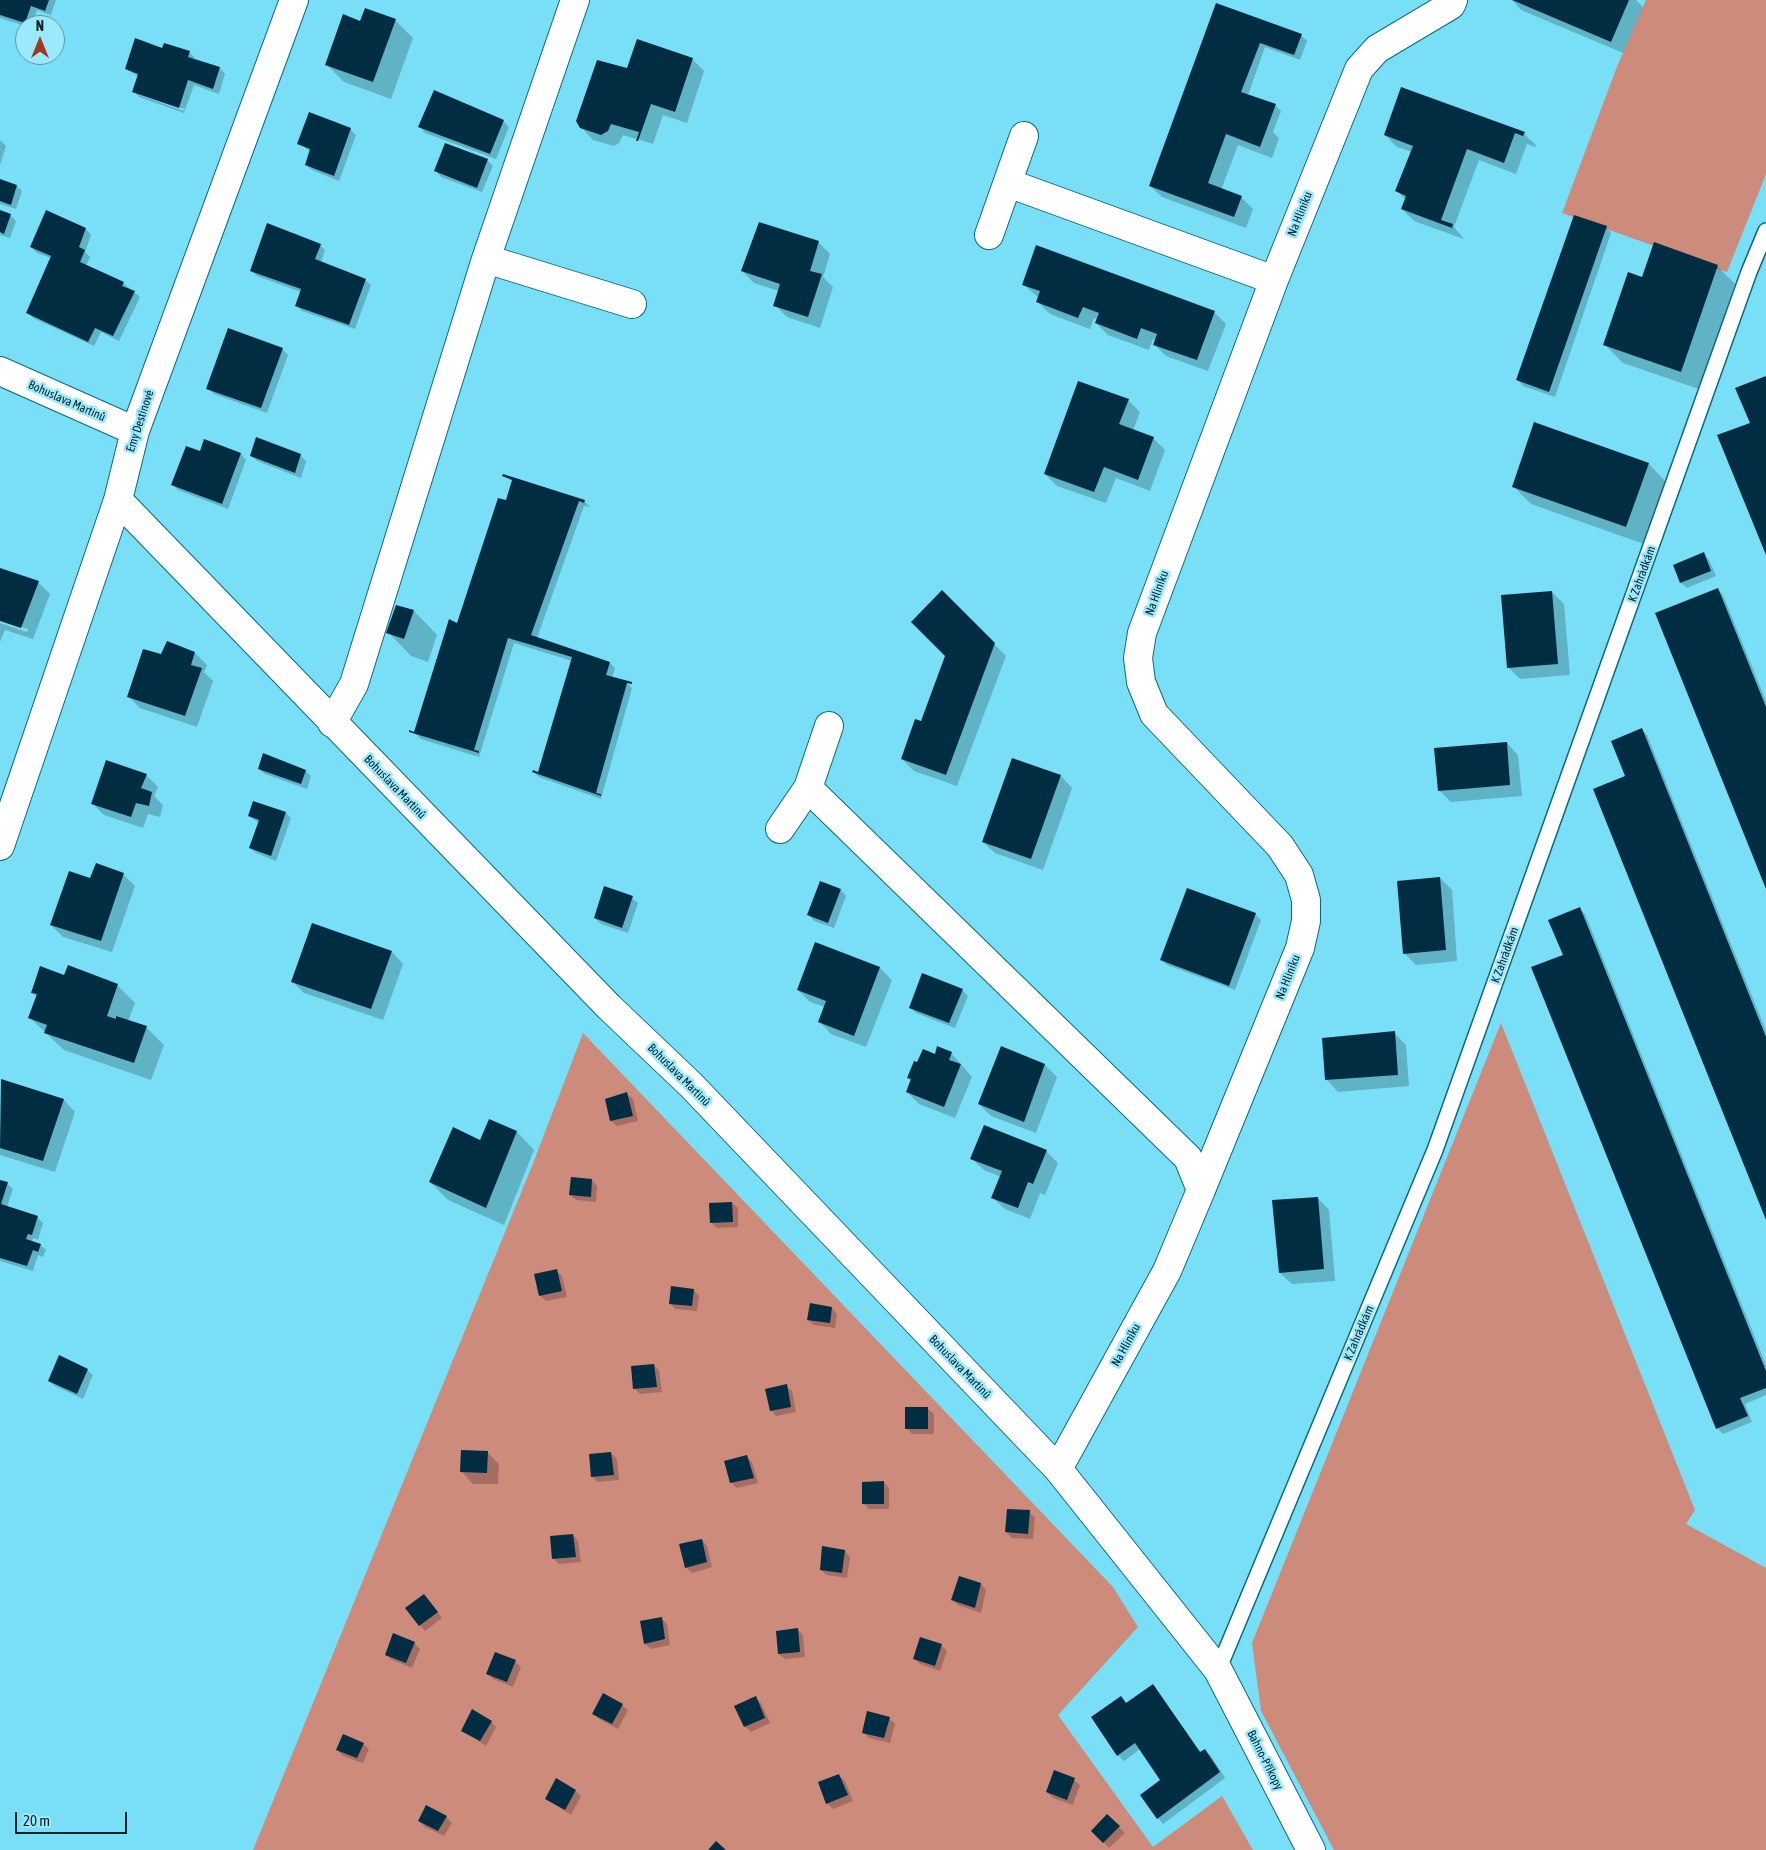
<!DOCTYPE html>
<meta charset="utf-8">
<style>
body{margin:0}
#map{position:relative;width:1766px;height:1850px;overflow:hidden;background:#78dff7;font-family:"Asap Condensed",sans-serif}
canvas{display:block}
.north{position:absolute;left:15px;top:15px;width:50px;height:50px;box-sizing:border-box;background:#9be9fc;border:1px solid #5d99a7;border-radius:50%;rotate:0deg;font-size:14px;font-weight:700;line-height:20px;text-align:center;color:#002027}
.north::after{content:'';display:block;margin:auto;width:18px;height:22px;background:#a1381f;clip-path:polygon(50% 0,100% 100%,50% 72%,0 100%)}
.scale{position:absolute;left:15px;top:1812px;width:112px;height:22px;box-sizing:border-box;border:2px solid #002027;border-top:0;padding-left:6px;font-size:15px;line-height:18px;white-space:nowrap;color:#002027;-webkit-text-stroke:4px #9be9fc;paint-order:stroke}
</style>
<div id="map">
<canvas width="1766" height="1850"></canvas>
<div class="north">N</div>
<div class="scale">20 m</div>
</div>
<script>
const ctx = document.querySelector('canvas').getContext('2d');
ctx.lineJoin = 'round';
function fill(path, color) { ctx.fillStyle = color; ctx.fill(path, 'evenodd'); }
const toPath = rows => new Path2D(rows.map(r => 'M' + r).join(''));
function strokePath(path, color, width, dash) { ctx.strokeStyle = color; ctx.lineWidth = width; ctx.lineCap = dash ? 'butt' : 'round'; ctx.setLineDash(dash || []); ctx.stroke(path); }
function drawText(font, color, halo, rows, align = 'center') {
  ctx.font = font + ' "Asap Condensed",sans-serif'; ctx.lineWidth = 5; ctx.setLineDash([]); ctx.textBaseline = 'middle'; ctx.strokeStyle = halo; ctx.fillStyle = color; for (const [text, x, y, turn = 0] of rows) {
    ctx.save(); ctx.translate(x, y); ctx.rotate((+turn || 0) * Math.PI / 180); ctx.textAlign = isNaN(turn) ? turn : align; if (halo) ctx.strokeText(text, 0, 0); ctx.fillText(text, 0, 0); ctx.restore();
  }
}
fill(toPath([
 [1646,0,1766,0,1766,174,1727,272,1562,213,1618,64],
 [1501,1023,1695,1510,1686,1524,1766,1568,1766,1850,1334,1850,1261,1711,1252,1643],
 [583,1033,1113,1587,1138,1627,1058,1715,1153,1847,1222,1796,1253,1850,253,1850,532,1166]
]), '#cd8b7b');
fill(toPath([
 [0,0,56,0,51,15,37,10,32,25,25,26,0,18],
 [1512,0,1636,0,1643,7,1623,53,1521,10],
 [1217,4,1301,35,1307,41,1300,60,1265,47,1248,95,1275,105,1281,111,1273,132,1279,138,1272,158,1238,145,1221,190,1241,197,1253,209,1246,228,1162,197,1150,186],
 [365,10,396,21,413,38,391,99,344,82,326,64,360,22],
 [163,49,189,52,195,58,194,60,220,68,225,74,219,94,194,85,184,113,139,97,134,91,139,77,126,69],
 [139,93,185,109,184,111,139,95],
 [692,59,704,71,687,123,663,115,653,144,623,135,619,143,614,146,593,140,581,127,627,70],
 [1402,88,1524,134,1536,145,1535,147,1527,144,1516,174,1479,160,1454,227,1464,239,1414,221,1402,209,1406,200,1397,191,1412,152,1397,147,1385,135],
 [503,121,509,127,496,159,425,133,420,127],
 [350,129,356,135,339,181,312,170,306,165,311,152,299,143],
 [0,140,6,146,0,165],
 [487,160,493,166,482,192,441,177,436,171],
 [0,180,17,186,22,191,16,209,0,204],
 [0,212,10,215,16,221,10,238,0,235],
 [1606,227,1611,233,1555,397,1523,386,1518,380],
 [86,229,91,235,85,252,90,257,86,266,123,283,140,297,119,341,101,332,94,346,33,318,28,312,51,258,37,253,31,247],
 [818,242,830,254,823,277,833,287,820,328,787,317,775,305,779,291,754,283,742,271],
 [320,245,325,250,321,263,365,280,371,285,355,329,302,311,296,305,301,292,257,276,251,271],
 [1717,266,1735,284,1699,389,1623,363,1605,345,1643,278],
 [1024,285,1214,312,1226,324,1208,371,1166,356,1154,344,1156,340,1153,339,1149,350,1108,335,1096,323,1098,319,1094,318,1090,329,1050,314,1038,302,1039,298],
 [282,349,288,355,267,413,214,394,208,388],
 [1128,400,1140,412,1133,431,1153,438,1165,450,1150,491,1116,478,1106,503,1057,486,1045,474],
 [205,440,241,454,246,460,228,509,178,490,173,484,201,452],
 [251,455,300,455,306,461,301,478,257,461],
 [1649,464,1666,482,1644,544,1531,504,1513,486],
 [514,479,584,501,590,507,584,506,537,638,610,663,615,668,612,678,626,682,632,688,601,799,539,777,534,772,539,773,572,661,514,643,479,757,421,739,415,733],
 [1704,554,1709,560,1716,576,1687,588,1681,583],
 [0,569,38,582,50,594,33,639,5,630,0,642,0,623,27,632,28,629,0,620],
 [1718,589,1723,595,1766,701,1766,886],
 [942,592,1006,656,957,786,914,771,902,759,921,723,946,656],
 [1552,592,1564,604,1570,675,1520,679,1508,667],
 [397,606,414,611,437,635,428,662,411,656,388,632],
 [195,653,207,665,204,672,213,681,197,727,140,708,128,696,162,655],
 [1642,730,1647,735,1766,1031,1766,1215,1626,777],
 [1507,743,1518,755,1522,796,1451,802,1439,790],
 [1012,759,1061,776,1072,788,1043,870,995,853,983,842],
 [259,769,306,771,311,776,307,789,265,774],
 [146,775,158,787,154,796,163,805,160,817,148,814,143,828,104,815,92,803],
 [286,813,291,818,276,861,256,853,250,848,259,823,249,816],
 [123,874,135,886,112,952,63,937,51,925,91,880],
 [1440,878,1452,890,1457,961,1416,965,1404,953],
 [841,890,846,896,834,928,814,921,809,915],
 [632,898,638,903,628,933,601,924,595,918],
 [1579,909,1585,914,1766,1365,1766,1395,1745,1404,1752,1422,1723,1434,1717,1428,1564,956],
 [1255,914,1261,920,1235,990,1167,965,1162,960],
 [816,944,880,968,892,980,866,1047,831,1034,820,1022,825,1007,810,1002,798,990],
 [392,952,403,964,383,1020,304,993,293,982],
 [65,977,117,985,135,1003,128,1021,146,1027,164,1045,151,1080,64,1050,30,1018,37,997,32,992],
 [962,990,968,996,955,1028,916,1013,910,1007],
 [1394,1033,1406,1045,1409,1086,1338,1092,1327,1080],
 [1002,1048,1045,1065,1057,1077,1036,1133,991,1116,979,1104],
 [951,1053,972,1077,955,1118,919,1104,907,1092,911,1081,908,1078,918,1064,935,1056],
 [2,1080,64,1100,75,1112,55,1172,0,1155],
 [627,1094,633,1099,638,1121,617,1126,611,1121],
 [490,1120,517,1132,534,1150,504,1225,448,1200,430,1182,480,1142],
 [1046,1151,1058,1163,1045,1195,1040,1193,1030,1219,1005,1209,993,1198,1001,1177,984,1170,972,1159],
 [592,1180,597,1186,596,1202,576,1200,570,1195],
 [0,1181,7,1183,13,1189,7,1207,37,1217,43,1223,38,1240,33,1238,32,1242,40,1245,46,1250,43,1257,38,1255,33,1271,0,1261],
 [1318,1198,1329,1210,1335,1281,1292,1284,1280,1273],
 [732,1203,738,1208,738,1227,717,1228,711,1222],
 [556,1270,562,1276,567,1297,546,1301,540,1295],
 [694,1290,699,1296,697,1311,675,1309,670,1303],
 [832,1308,837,1314,835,1328,814,1325,808,1320],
 [654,1365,659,1370,662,1392,640,1394,635,1389],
 [87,1370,93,1375,83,1399,55,1386,49,1381],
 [786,1386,792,1391,796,1412,776,1416,771,1410],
 [928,1409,934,1414,934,1434,912,1434,907,1428],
 [487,1452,499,1464,498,1484,473,1484,462,1472],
 [611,1453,617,1459,619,1480,598,1482,592,1477],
 [747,1457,752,1462,758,1483,737,1488,732,1483,726,1462],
 [884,1482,889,1488,889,1509,869,1509,863,1503],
 [1029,1512,1035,1517,1033,1539,1012,1538,1006,1532],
 [573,1535,578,1541,581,1562,559,1564,554,1559],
 [702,1540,707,1546,712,1567,692,1573,686,1567],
 [845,1551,850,1557,847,1578,827,1575,821,1570],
 [959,1578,981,1584,986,1590,981,1613,958,1605,953,1600],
 [429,1601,442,1618,425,1631,420,1625],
 [661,1618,667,1624,670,1645,651,1649,645,1644],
 [798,1630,803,1635,805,1657,785,1659,779,1654],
 [414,1643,420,1649,412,1668,392,1660,386,1655],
 [941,1645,947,1651,940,1671,920,1664,915,1659],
 [515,1662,521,1667,513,1687,493,1679,487,1673],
 [1153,1685,1201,1753,1205,1751,1211,1756,1225,1778,1163,1824,1158,1818,1162,1781,1140,1749,1124,1761,1118,1755,1126,1704],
 [755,1698,761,1703,770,1723,751,1732,745,1726],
 [622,1705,628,1710,618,1729,599,1719,594,1714],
 [889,1718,895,1724,890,1743,869,1738,863,1732],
 [491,1722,496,1727,486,1746,463,1731],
 [363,1744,369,1749,363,1763,343,1756,337,1750],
 [839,1776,845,1781,853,1801,833,1809,827,1803],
 [1074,1780,1080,1785,1073,1805,1053,1798,1047,1792],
 [575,1791,581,1796,571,1815,547,1799],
 [1107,1815,1125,1833,1109,1848,1093,1831],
 [446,1817,452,1823,444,1836,425,1827,419,1821]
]), '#0003');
fill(toPath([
 [0,0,49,0,45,11,31,6,25,23,0,15],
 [1512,0,1629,0,1611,42],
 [1216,3,1302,34,1294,55,1260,43,1241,92,1276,104,1260,147,1226,134,1208,183,1242,196,1234,217,1149,186],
 [365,8,396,19,373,82,325,65,343,14,360,21],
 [135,38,162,48,164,43,190,51,188,57,220,67,213,89,188,80,179,108,132,92,138,74,125,69],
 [637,39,693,58,675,112,651,104,638,141,636,141,639,132,611,124,608,131,601,135,580,128,576,121,597,60,627,68],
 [1401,87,1525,132,1523,136,1515,133,1504,163,1467,149,1441,220,1453,224,1452,228,1401,209,1406,196,1395,191,1413,146,1384,135],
 [434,90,504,120,490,154,418,127],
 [309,112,351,128,334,176,305,165,310,149,297,144],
 [445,143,488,159,477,188,434,171],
 [0,179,17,185,11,205,0,201],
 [0,210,11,214,4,234,0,232],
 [46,210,86,228,79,247,85,250,80,262,124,282,122,286,135,291,113,336,95,328,88,342,26,313,51,256,30,247],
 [1574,215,1607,226,1549,392,1516,380],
 [759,222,819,241,810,271,822,274,808,317,773,306,780,284,741,271],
 [267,223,321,244,315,259,366,279,349,325,295,306,301,289,250,271],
 [1654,242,1718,265,1681,372,1603,345,1628,272,1642,277],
 [1036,245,1215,311,1197,360,1153,345,1157,334,1141,328,1137,339,1095,323,1099,313,1083,307,1078,318,1036,302,1040,291,1022,285],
 [228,328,283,348,261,408,206,389],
 [1766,376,1766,555,1717,435,1750,423,1735,388],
 [1078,381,1129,399,1119,424,1154,437,1138,480,1104,467,1094,492,1044,474],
 [1534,422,1649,463,1626,527,1512,487],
 [256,437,301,454,295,473,250,456],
 [204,439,241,453,222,504,171,485,186,446,200,451],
 [503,474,585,500,584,503,579,501,531,635,610,662,606,675,632,682,632,684,627,683,596,793,601,794,601,796,532,772,533,770,538,772,572,657,508,638,474,750,479,751,479,753,409,732,409,730,414,732,449,619,457,623,498,498,506,500,512,480,502,476],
 [1704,552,1711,571,1680,583,1673,565],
 [0,568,39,581,21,628,0,621],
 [1718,588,1766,707,1766,889,1655,613],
 [942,590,995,643,946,775,901,759,915,719,921,721,945,656,911,622],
 [1552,591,1558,664,1507,668,1501,595],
 [396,605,414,610,404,639,386,633],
 [167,641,195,652,191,665,202,668,185,716,127,697,143,649,161,654],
 [1642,728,1766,1037,1766,1220,1593,789,1625,776,1611,741],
 [1507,742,1510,785,1438,791,1434,748],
 [263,753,306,770,301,784,258,769],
 [1012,758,1061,775,1031,859,982,842],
 [106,760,147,774,141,788,152,792,149,806,136,803,131,817,91,804],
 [253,801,286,812,271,856,249,848,259,820,248,816],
 [96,863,124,873,101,941,50,925,69,871,90,878],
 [1440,877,1446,950,1403,954,1397,881],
 [820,881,841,889,828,923,807,915],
 [604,886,633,896,622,928,594,918],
 [1187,888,1256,913,1229,986,1160,960],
 [1580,907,1766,1371,1766,1388,1740,1398,1748,1416,1716,1429,1531,967,1563,955,1548,920],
 [312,923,392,951,371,1009,291,982],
 [815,942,880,967,854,1036,818,1022,826,1001,797,990],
 [68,965,118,984,107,1016,116,1019,116,1016,147,1026,134,1063,44,1033,47,1025,28,1018,37,994,31,993,40,966,64,975],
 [922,973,963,989,949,1023,909,1008],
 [1395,1031,1398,1075,1325,1080,1322,1038],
 [937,1046,952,1052,949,1060,961,1064,944,1107,906,1092,911,1079,907,1078,914,1061,917,1062,923,1049,935,1054],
 [1001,1046,1045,1064,1024,1122,978,1104],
 [1,1079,64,1099,43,1161,0,1148],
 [627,1092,633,1116,610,1121,605,1099],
 [489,1119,517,1131,486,1208,429,1182,453,1127,480,1140],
 [984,1125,1047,1150,1033,1184,1028,1182,1018,1208,991,1198,1002,1171,970,1159],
 [571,1177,592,1179,591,1197,569,1195],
 [0,1180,8,1182,1,1204,38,1216,32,1235,28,1234,26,1239,41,1244,38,1252,33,1250,27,1266,0,1258],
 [1318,1197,1324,1269,1279,1273,1272,1200],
 [732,1202,733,1222,710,1223,709,1203],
 [557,1269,562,1291,539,1296,534,1274],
 [671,1286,694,1289,692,1306,669,1304],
 [810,1303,832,1307,830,1323,807,1320],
 [59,1355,88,1369,77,1394,48,1381],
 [654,1364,657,1387,633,1389,631,1366],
 [787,1384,791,1407,770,1411,765,1389],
 [905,1407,928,1407,928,1429,905,1429],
 [461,1450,488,1451,487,1473,460,1472],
 [611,1452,614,1475,591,1477,589,1454],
 [747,1455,754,1478,730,1483,724,1461],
 [884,1481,884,1504,862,1504,862,1482],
 [1007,1509,1030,1510,1028,1534,1005,1532],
 [573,1534,576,1557,552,1559,550,1536],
 [702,1539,707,1562,685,1568,679,1544],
 [822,1546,845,1550,842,1573,820,1570],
 [959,1576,981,1583,975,1608,951,1600],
 [424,1594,438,1612,419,1626,405,1608],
 [662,1617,665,1639,644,1644,640,1621],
 [798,1628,800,1652,778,1654,776,1631],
 [393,1633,415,1642,406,1663,385,1655],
 [920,1637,942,1644,935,1666,913,1659],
 [495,1652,516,1660,507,1682,486,1674],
 [1153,1684,1200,1752,1205,1749,1220,1772,1157,1819,1140,1795,1160,1780,1135,1743,1117,1756,1091,1717,1121,1696,1126,1703],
 [603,1693,623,1704,612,1724,592,1714],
 [756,1696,765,1718,744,1727,734,1706],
 [472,1709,492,1721,480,1741,461,1731],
 [867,1711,890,1717,884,1738,862,1733],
 [343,1734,364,1743,357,1758,336,1750],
 [1054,1770,1075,1778,1067,1800,1046,1792],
 [839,1774,848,1795,826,1804,818,1782],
 [556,1778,576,1790,565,1810,545,1799],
 [426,1805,447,1816,438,1831,418,1821],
 [1107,1814,1120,1826,1103,1843,1091,1831],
 [716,1841,726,1850,708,1850]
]), '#002d42');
const lane = toPath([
 [1218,1670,1435,1150,1749,272,1766,231]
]);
const street = toPath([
 [1008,183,1274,280],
 [989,235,1024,136],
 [486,259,632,304],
 [0,371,135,431],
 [118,500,609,1007,691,1085,1058,1469,1218,1670,1311,1850],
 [332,723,354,684,486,259,575,0],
 [808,788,1188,1158,1201,1190,1167,1271,1058,1469],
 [780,829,808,788,829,726],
 [0,846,118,500,135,431,294,0],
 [1201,1190,1300,948,1306,921,1306,900,1299,875,1280,846,1154,714,1141,682,1138,658,1142,633,1274,280,1359,69,1377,49,1451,5,1453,0]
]);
strokePath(lane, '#0d697a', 18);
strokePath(street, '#0d697a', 30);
strokePath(lane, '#fff', 15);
strokePath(street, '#fff', 28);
drawText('12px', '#002027', '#9be9fc', [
 ["Na Hliníku",1300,214,-68],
 ["Bohuslava Martinů",67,401,24],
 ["Emy Destinové",140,421,-72],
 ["K Zahrádkám",1642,574,-70],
 ["Na Hliníku",1157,593,-70],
 ["Bohuslava Martinů",395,787,46],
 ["K Zahrádkám",1505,955,-70],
 ["Na Hliníku",1288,977,-68],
 ["Bohuslava Martinů",679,1075,45],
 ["K Zahrádkám",1359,1333,-67],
 ["Na Hliníku",1126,1345,-61],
 ["Bohuslava Martinů",960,1367,46],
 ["Bahno-Příkopy",1265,1760,63]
]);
</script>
